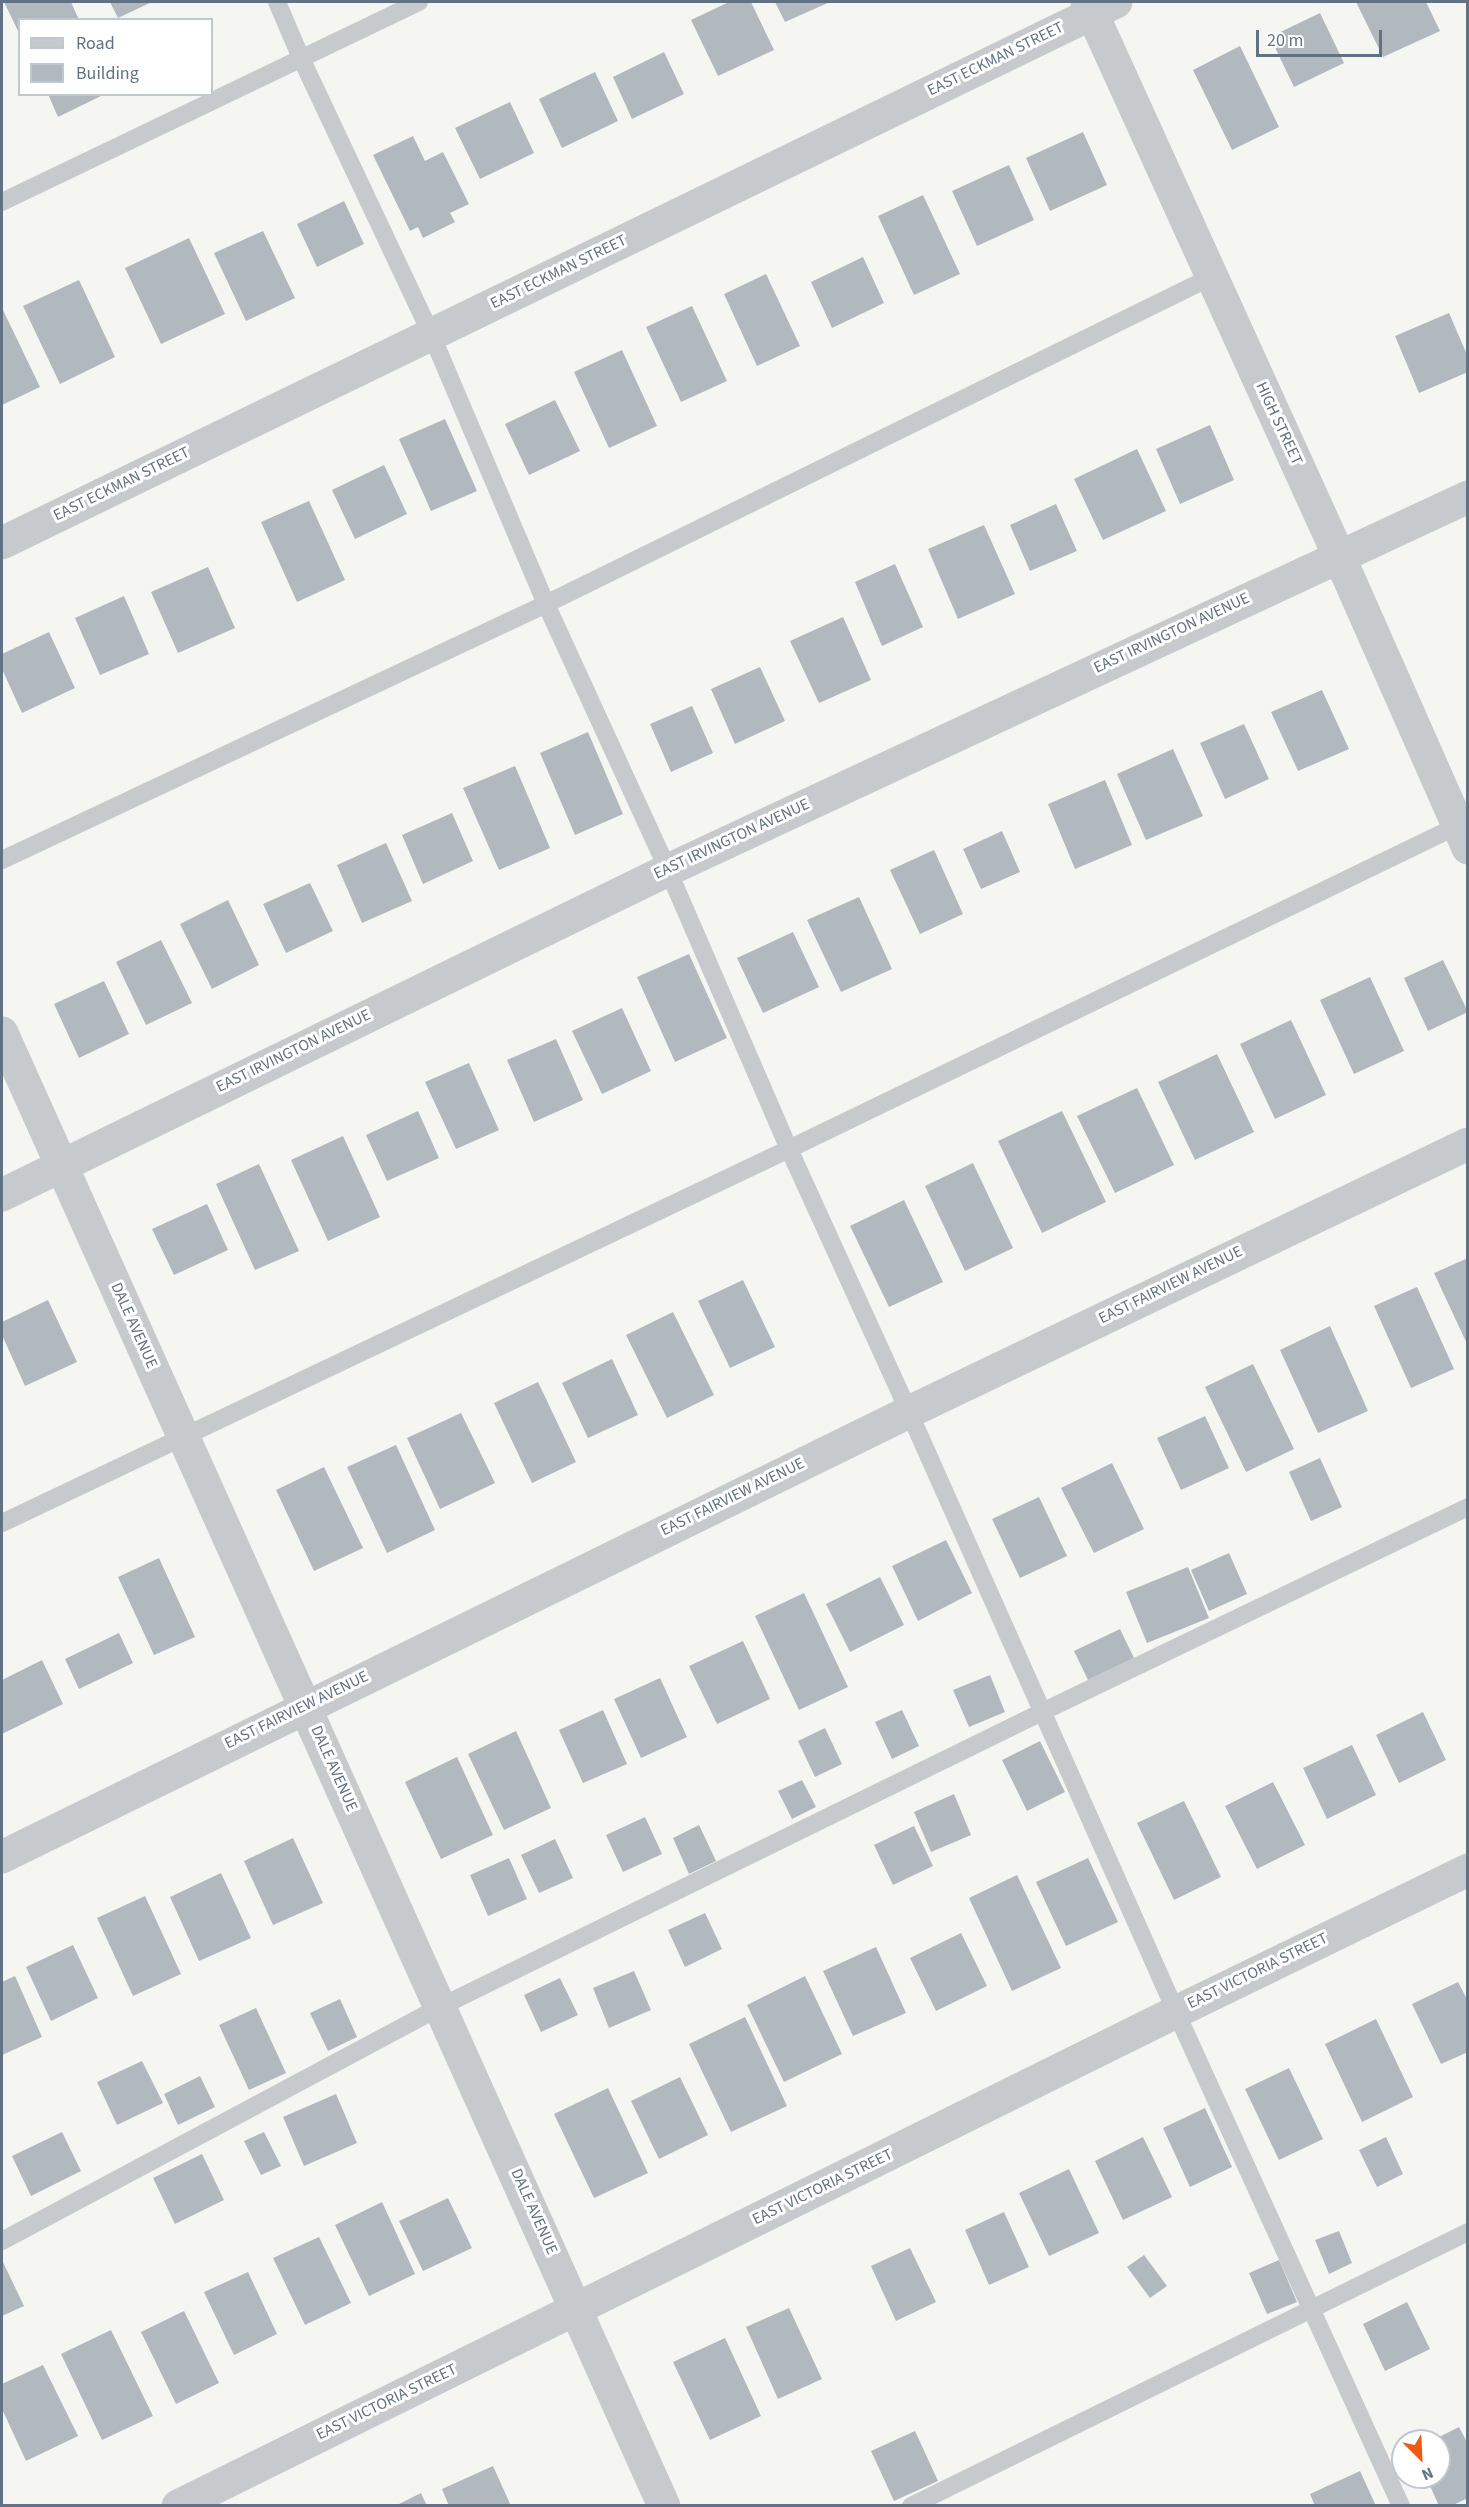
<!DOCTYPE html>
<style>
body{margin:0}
#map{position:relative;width:1469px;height:2507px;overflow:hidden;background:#f5f6f1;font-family:"Source Sans 3",sans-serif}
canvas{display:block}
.frame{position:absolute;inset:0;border:3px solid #617285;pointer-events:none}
.legend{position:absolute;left:18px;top:18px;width:195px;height:78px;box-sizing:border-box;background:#fff;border:2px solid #c0c7ce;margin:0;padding:8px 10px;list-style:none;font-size:18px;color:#617285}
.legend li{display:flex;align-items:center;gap:12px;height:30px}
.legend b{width:30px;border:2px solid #c0c7ce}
.north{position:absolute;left:1391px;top:2429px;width:60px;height:60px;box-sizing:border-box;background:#fff;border:2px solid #c0c7ce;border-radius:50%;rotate:156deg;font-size:16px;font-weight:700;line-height:24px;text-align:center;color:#617285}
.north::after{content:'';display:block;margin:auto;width:21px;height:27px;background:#f25914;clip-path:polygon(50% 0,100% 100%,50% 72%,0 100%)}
.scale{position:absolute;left:1256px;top:30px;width:126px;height:27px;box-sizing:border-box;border:3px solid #617285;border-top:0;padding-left:8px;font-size:18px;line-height:21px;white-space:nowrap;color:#617285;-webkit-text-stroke:4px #fff;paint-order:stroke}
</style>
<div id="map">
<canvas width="1469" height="2507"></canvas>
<div class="frame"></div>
<ul class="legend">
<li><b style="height:8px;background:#c7cacd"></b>Road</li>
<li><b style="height:16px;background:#b1b8be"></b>Building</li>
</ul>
<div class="north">N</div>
<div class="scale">20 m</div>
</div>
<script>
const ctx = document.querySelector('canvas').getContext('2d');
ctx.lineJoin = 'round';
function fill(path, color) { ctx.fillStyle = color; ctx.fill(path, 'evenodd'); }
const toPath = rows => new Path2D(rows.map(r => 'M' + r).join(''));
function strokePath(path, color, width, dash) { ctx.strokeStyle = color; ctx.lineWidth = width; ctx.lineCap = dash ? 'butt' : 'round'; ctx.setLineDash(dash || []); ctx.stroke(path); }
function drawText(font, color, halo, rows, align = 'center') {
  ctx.font = font + ' "Source Sans 3",sans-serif'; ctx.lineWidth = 6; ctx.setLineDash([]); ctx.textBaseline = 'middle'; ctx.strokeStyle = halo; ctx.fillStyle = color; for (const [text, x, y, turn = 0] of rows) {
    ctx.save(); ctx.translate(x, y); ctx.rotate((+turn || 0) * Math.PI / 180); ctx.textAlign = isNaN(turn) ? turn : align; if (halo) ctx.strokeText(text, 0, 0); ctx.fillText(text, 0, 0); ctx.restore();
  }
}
fill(toPath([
 [4,2,71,2,79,20,20,20,20,35],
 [110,2,152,2,118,18],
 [729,2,751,2,774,50,718,76,691,20],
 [775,2,830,2,785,22],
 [1356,2,1426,2,1440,31,1383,57],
 [1320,13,1344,63,1294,87,1270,37],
 [1240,46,1279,127,1232,150,1193,70],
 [664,52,684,94,632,119,613,77],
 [595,72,618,121,562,148,539,99],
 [48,94,105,94,58,117],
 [510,102,534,153,480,179,455,128],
 [1083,132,1107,185,1050,211,1026,158],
 [413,136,425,161,443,152,469,204,450,213,455,222,423,238,418,227,410,231,373,155],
 [1009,165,1034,220,977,246,952,191],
 [923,195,960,274,914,295,878,216],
 [344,201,364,244,317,267,297,224],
 [263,231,295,298,246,321,214,253],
 [189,238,225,314,161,344,125,268],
 [863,257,884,303,832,328,811,282],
 [766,274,800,346,757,366,724,294],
 [79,280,115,357,60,384,23,306],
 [692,306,727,381,681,402,646,327],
 [2,310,3,310,40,387,2,405],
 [1449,313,1468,357,1468,372,1419,393,1395,336],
 [622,350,657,426,609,448,574,372],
 [555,400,580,451,529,475,505,424],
 [445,419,477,491,431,511,399,439],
 [1210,425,1234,480,1180,504,1156,449],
 [1137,449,1166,511,1103,540,1074,479],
 [384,465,407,514,355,539,332,490],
 [309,501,345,580,297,602,261,522],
 [1056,504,1077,551,1030,571,1010,525],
 [984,525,1015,594,958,619,928,549],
 [895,564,923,627,882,646,855,582],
 [208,567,235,628,178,653,151,592],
 [124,596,149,654,100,675,75,618],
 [843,617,871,680,819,703,790,641],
 [49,632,75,688,22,713,2,669,2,654],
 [760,667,785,721,735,744,711,689],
 [1322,690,1349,749,1298,771,1271,712],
 [692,706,713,753,671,772,650,724],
 [1244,724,1269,779,1225,799,1200,743],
 [588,732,623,814,575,835,540,753],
 [1173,749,1203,816,1146,840,1117,774],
 [515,766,550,848,499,870,463,788],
 [1105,780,1132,845,1075,869,1048,804],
 [452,813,473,861,423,884,402,835],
 [1002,831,1020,872,981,889,963,849],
 [386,843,412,901,362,923,337,865],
 [934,850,963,914,920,934,890,870],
 [310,883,333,931,286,953,263,904],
 [859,897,892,969,841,992,807,920],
 [228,900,259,965,212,989,180,924],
 [793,932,819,987,763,1013,737,958],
 [161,940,192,1003,146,1025,116,962],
 [689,954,727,1038,675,1062,637,977],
 [1443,960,1468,1012,1428,1031,1404,978],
 [1370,977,1404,1051,1354,1074,1320,1000],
 [104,981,129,1034,79,1058,54,1004],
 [622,1008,651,1071,602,1094,572,1031],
 [1291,1020,1326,1095,1275,1119,1240,1044],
 [556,1039,583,1100,534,1122,507,1060],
 [1217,1054,1254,1132,1195,1160,1158,1082],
 [469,1063,499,1130,456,1149,425,1082],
 [1137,1088,1174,1165,1115,1193,1077,1116],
 [418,1111,439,1158,387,1181,366,1135],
 [1062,1111,1106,1202,1042,1233,998,1141],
 [343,1136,380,1217,328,1241,291,1160],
 [973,1163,1013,1248,965,1271,925,1186],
 [259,1164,299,1251,255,1270,216,1184],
 [904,1200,943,1282,889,1307,850,1226],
 [207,1204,228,1250,174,1275,152,1229],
 [1468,1258,1468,1346,1434,1273],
 [743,1280,775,1347,730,1368,698,1301],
 [1417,1287,1454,1369,1411,1388,1374,1306],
 [48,1300,77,1362,25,1386,2,1335,2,1322],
 [673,1312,714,1395,667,1418,626,1335],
 [1330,1326,1368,1411,1318,1433,1280,1350],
 [612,1359,638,1415,588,1438,562,1383],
 [1253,1364,1294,1449,1246,1472,1205,1387],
 [538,1382,576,1462,532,1483,494,1403],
 [461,1413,495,1483,440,1509,407,1438],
 [1205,1416,1229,1468,1181,1490,1157,1438],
 [396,1445,435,1530,387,1553,347,1467],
 [1320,1458,1342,1507,1311,1521,1289,1472],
 [1112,1463,1144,1529,1094,1553,1061,1488],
 [324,1467,363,1548,314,1571,276,1490],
 [1039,1497,1067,1556,1020,1578,992,1519],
 [946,1540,972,1593,918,1621,892,1566],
 [1229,1553,1247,1594,1209,1611,1191,1570],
 [159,1558,195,1637,154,1655,118,1577],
 [1188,1567,1209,1618,1147,1643,1126,1592],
 [880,1577,904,1625,850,1652,826,1604],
 [804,1593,848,1687,799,1710,755,1616],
 [1120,1629,1134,1658,1088,1680,1074,1651],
 [119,1633,133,1663,79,1689,65,1659],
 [743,1641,770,1699,717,1724,689,1666],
 [42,1660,63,1704,2,1734,2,1680],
 [990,1675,1005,1712,969,1727,953,1690],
 [660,1678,687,1737,641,1758,614,1699],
 [603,1710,627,1764,583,1783,559,1730],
 [902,1710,919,1746,892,1759,875,1722],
 [1423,1712,1446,1760,1399,1783,1376,1735],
 [825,1728,842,1764,815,1777,798,1741],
 [516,1731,551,1808,504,1830,468,1754],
 [1040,1741,1065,1792,1027,1811,1002,1760],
 [1352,1745,1376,1795,1327,1819,1303,1768],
 [457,1757,493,1835,441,1859,405,1782],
 [802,1780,816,1807,792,1819,778,1791],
 [1273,1782,1305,1845,1257,1869,1225,1806],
 [954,1794,971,1835,931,1852,914,1812],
 [1184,1801,1221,1877,1174,1900,1137,1823],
 [645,1817,662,1854,623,1872,606,1835],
 [699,1825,716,1861,689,1874,673,1838],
 [914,1826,933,1866,893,1885,874,1845],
 [293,1838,323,1903,273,1925,244,1861],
 [555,1839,573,1878,539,1893,521,1855],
 [509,1858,527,1899,488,1916,470,1875],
 [1088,1858,1118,1922,1066,1946,1036,1882],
 [221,1873,251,1938,199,1961,170,1897],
 [1017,1875,1061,1968,1012,1991,969,1898],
 [145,1896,181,1974,133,1996,97,1918],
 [705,1913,722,1949,685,1967,668,1930],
 [961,1933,987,1986,936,2011,910,1958],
 [73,1945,98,1998,51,2021,26,1967],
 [876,1947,906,2013,853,2036,823,1971],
 [634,1971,651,2010,609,2028,593,1988],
 [15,1976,42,2037,2,2055,2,1982],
 [805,1976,842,2054,784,2082,747,2005],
 [560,1978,578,2015,541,2032,524,1995],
 [1458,1982,1468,2001,1468,2052,1441,2064,1412,2004],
 [340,1999,357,2037,328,2051,310,2013],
 [256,2008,286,2073,249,2090,219,2025],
 [745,2017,787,2106,731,2132,689,2044],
 [1376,2019,1413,2097,1362,2122,1325,2044],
 [142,2061,163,2103,117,2125,97,2082],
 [1289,2068,1323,2139,1279,2160,1245,2089],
 [200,2076,215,2107,178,2125,164,2094],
 [680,2077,708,2135,659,2159,631,2101],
 [608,2088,648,2173,594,2198,554,2114],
 [336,2094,357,2143,304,2166,283,2117],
 [1205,2108,1232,2167,1190,2187,1163,2128],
 [62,2132,81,2171,31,2196,12,2156],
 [264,2132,281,2166,261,2175,244,2141],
 [1143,2137,1172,2197,1123,2220,1095,2161],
 [1386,2137,1403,2174,1377,2187,1359,2150],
 [202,2154,224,2200,175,2224,153,2178],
 [1069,2169,1099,2233,1049,2256,1019,2193],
 [448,2198,472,2248,423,2271,399,2221],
 [382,2202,415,2274,369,2296,335,2225],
 [1004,2212,1029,2267,989,2285,965,2230],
 [1339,2231,1352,2263,1329,2274,1315,2240],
 [319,2237,351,2303,305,2325,273,2258],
 [910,2248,936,2302,896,2321,871,2266],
 [1144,2255,1167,2286,1150,2298,1127,2267],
 [2,2260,24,2306,2,2316],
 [1279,2260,1297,2302,1267,2314,1249,2273],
 [248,2272,277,2334,234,2355,204,2292],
 [1407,2302,1430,2349,1385,2371,1363,2324],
 [789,2308,822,2379,778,2399,746,2327],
 [184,2311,219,2383,176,2404,141,2332],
 [111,2330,153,2416,102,2440,61,2354],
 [725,2338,761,2416,710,2440,673,2362],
 [43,2365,78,2436,26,2461,2,2409,2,2384],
 [1459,2427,1468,2444,1468,2498,1451,2506,1439,2506,1426,2477,1439,2477,1439,2441,1431,2441],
 [915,2431,938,2481,894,2501,871,2451],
 [493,2466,511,2506,449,2506,442,2489],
 [1360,2471,1376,2506,1315,2506,1310,2494],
 [421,2493,427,2506,395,2506]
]), '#b1b8be');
strokePath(toPath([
 [277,2,301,58,432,336,546,604,668,870,789,1149,909,1412,1176,2012,1401,2506],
 [2,202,419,2],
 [2,860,546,604,1211,277],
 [2,1523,789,1149,1457,826],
 [2,2241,440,2007,1042,1712,1468,1507],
 [911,2506,1468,2232]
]), '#c7cacd', 18);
strokePath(toPath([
 [1087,2,1339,556,1468,848],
 [2,543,1116,2],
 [2,1033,664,2506],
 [2,1195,668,870,1468,497],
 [2,1857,909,1412,1468,1144],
 [178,2506,1176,2012,1468,1870]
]), '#c7cacd', 33);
drawText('16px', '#617285', '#fff', [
 ["EAST ECKMAN STREET",996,60,-26],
 ["EAST ECKMAN STREET",559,273,-26],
 ["HIGH STREET",1278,424,65],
 ["EAST ECKMAN STREET",122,485,-26],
 ["EAST IRVINGTON AVENUE",1172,634,-25],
 ["EAST IRVINGTON AVENUE",732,840,-25],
 ["EAST IRVINGTON AVENUE",294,1052,-26],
 ["EAST FAIRVIEW AVENUE",1171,1286,-26],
 ["DALE AVENUE",133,1326,66],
 ["EAST FAIRVIEW AVENUE",733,1498,-26],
 ["EAST FAIRVIEW AVENUE",297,1711,-26],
 ["DALE AVENUE",333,1769,66],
 ["EAST VICTORIA STREET",1258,1972,-26],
 ["EAST VICTORIA STREET",823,2188,-26],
 ["DALE AVENUE",533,2212,66],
 ["EAST VICTORIA STREET",387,2403,-26]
]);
</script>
